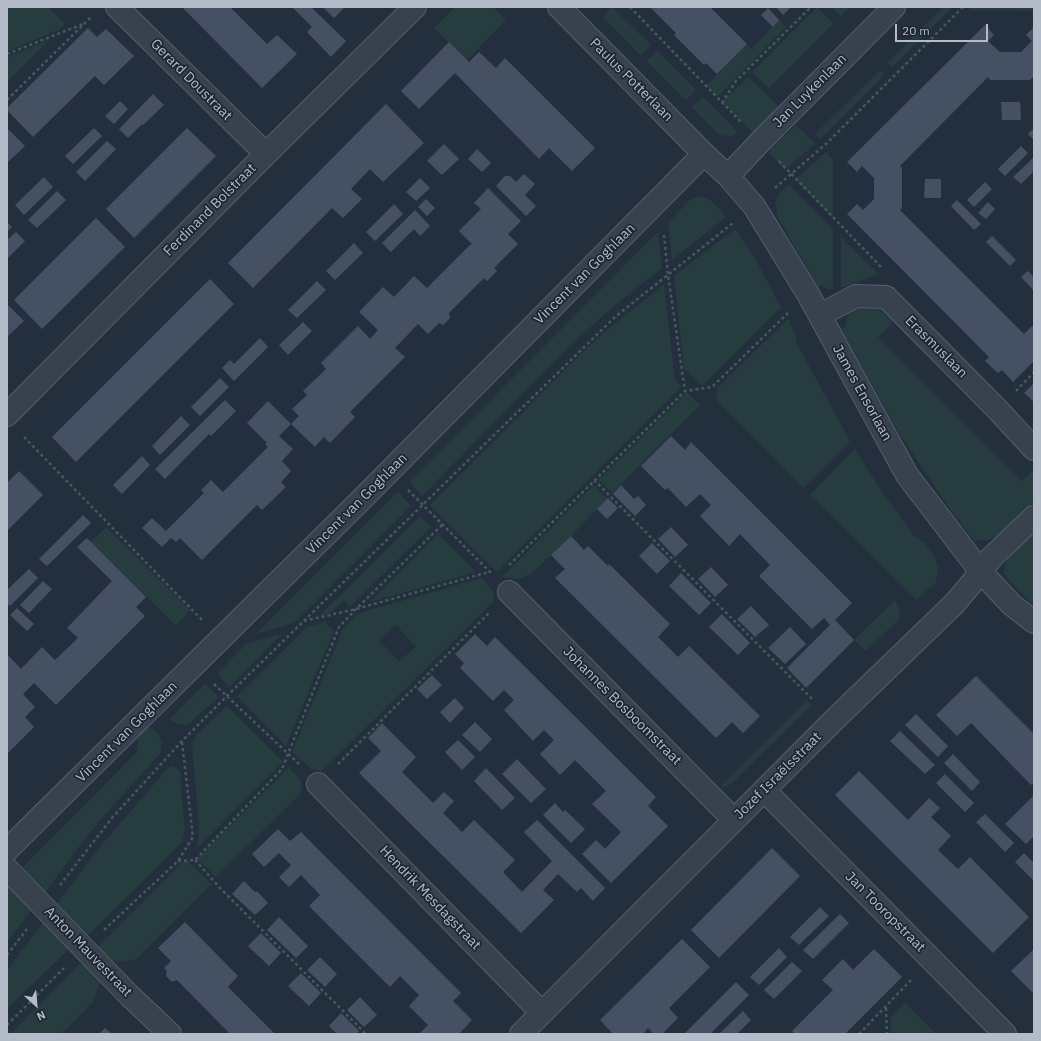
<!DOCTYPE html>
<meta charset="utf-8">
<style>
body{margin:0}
#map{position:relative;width:1041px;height:1041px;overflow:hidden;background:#242f3e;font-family:"IBM Plex Sans",sans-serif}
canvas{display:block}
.frame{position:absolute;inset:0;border:8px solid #b4bcc9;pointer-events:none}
.north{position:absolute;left:16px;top:985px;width:40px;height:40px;-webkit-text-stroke:3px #1d2633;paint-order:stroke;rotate:154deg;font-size:11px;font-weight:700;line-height:16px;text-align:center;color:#b4bcc9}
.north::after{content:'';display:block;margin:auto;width:14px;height:18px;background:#b4bcc9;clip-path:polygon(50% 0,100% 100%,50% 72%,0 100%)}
.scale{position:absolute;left:895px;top:24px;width:93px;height:18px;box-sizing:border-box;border:2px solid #b4bcc9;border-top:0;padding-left:5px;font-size:12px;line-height:14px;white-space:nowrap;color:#b4bcc9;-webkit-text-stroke:3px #1d2633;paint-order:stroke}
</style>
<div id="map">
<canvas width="1041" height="1041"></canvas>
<div class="frame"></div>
<div class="north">N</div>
<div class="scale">20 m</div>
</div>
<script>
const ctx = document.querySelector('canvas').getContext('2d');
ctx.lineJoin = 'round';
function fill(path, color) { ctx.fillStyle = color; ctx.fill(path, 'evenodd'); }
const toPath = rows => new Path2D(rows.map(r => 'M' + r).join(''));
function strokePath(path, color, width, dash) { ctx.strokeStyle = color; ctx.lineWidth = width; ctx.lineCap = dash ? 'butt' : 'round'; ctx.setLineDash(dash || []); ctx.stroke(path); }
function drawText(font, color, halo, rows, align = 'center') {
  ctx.font = font + ' "IBM Plex Sans",sans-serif'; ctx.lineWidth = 3.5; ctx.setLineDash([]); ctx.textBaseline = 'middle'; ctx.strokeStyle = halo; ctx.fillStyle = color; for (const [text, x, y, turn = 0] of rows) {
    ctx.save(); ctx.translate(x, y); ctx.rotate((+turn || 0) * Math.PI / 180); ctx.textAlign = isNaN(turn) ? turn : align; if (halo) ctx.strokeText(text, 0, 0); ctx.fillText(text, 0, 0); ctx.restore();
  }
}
fill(toPath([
 [7,7,48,7,65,24,59,30,7,51],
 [455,7,493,7,506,20,467,60,434,28],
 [612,7,651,45,641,56,603,17],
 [817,7,835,25,832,25,770,87,770,89,752,72],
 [832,7,850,7,842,15,842,17],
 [943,7,952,7,892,67,886,62,889,61],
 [972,7,1034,7,1034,11,968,10],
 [779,20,786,27,717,97,706,86,747,44,751,49],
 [49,40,7,82,7,57],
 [657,51,696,90,686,100,647,61],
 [879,69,885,74,820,139,814,134,816,133,879,71],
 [748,77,779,107,754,132,752,132,722,102],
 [703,97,738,132,733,136,728,136,720,135,692,107],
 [796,125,815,144,785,170,769,153,772,150,771,149],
 [826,152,833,159,833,218,795,180],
 [789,185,833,229,833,289,828,289,821,285,818,287,777,216,778,215,775,203,778,197,777,195],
 [698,196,707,198,713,202,726,217,672,260,668,223,690,200],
 [735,229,756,260,781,307,702,386,684,369,674,276],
 [658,232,662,268,615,305,568,347,555,361,422,496,409,482],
 [841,237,879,274,841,288],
 [664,284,675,380,682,386,497,572,430,505,577,358,599,337],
 [859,305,873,305,878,308,891,320,892,324,878,337,1022,481,1034,469,1034,502,998,536,989,540,978,540,975,542,947,505,899,433,841,329,845,327,847,317,850,311],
 [788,319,794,331,797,344,850,441,803,488,719,403,716,394,718,387],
 [687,392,700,405,612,493,599,480],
 [855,449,877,484,914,536,925,543,935,557,938,568,936,581,933,587,928,589,917,600,810,495],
 [594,485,607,499,571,536,530,575,529,574,520,579,516,579,502,577],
 [398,492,411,506,294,623,256,634],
 [420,516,431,527,425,533,350,607,344,600,332,612,319,616],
 [106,527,190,610,176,626,91,542],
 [1034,532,1034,605,1022,594,1004,574,1005,564,1009,556],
 [438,534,476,572,370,602],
 [482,578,493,591,494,596,493,602,325,768,321,771,311,769,292,752,343,629,359,613],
 [396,625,416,647,399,661,379,640],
 [895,600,900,612,898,620,866,651,854,640],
 [325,622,334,631,286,746,237,696,307,627],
 [282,634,229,687,217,674,246,644],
 [205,684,219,697,197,716,189,724,181,725,173,722,170,719],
 [807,700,812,705,731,784,725,787,721,786],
 [227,706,283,762,197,848,199,826,192,747,196,735],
 [145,726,153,729,159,735,162,744,160,754,107,812,81,844,43,895,19,871,138,751,136,749,138,747,138,737],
 [171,766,178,769,181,774,182,778,180,778,185,830,182,842,86,937,55,906,99,848,168,768],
 [289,767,300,780,302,789,300,794,216,877,197,859],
 [186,859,211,884,136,959,121,962,107,959,97,948],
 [7,882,34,907,7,942],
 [46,918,73,945,7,1009,7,970],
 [86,958,96,968,100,982,93,1002,61,1034,10,1034],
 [905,1003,936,1034,891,1034,891,1017]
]), '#263c3f');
fill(toPath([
 [182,7,230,7,267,44,277,35,297,54,262,88],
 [292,7,311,7,346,41,331,57,307,32,312,27],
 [323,7,343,7,344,8,334,18],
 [650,7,710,7,747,44,717,74,706,63,704,65,674,35,676,33],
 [776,7,791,7,783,15],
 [768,8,779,20,773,27,761,15],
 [985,25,994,35,988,41,1000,52,1021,52,1032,41,1026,35,1034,27,1034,76,1030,80,990,80,988,77,900,166,902,168,902,208,900,210,1024,334,1032,326,1034,328,1034,361,1013,382,1002,370,998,373,985,361,989,357,847,214,857,204,863,210,874,199,874,178,862,166,857,172,847,162],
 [88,28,97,37,106,29,134,56,104,85,95,76,33,137,7,110,7,108],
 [449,42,469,62,479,52,496,68,505,58,595,148,572,171,549,148,539,159,455,73,419,109,401,91],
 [153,94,164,105,143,125,142,124,128,138,119,129],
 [120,101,128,109,114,124,105,116],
 [1001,102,1020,102,1021,120,1002,120],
 [386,104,424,143,383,182,370,169,351,189,362,199,343,218,332,208,253,288,228,263],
 [7,128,25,146,7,163],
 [94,128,102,136,73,164,65,156],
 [187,128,216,156,134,238,106,209],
 [1034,128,1034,140,1028,134],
 [107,141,116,149,85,181,76,172],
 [444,144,459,159,442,175,427,161],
 [1021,146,1028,153,1005,176,998,169],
 [477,149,491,163,482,172,468,159],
 [1033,158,1034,171,1021,184,1013,177],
 [524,174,535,184,525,195,536,206,526,216,496,186,505,176,510,176,516,182],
 [44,177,53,187,24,215,15,205],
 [420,178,430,188,416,201,406,192],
 [925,179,941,179,941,198,924,198],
 [985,182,992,189,974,207,967,200],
 [488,188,521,221,508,234,518,244,494,268,497,271,487,281,484,278,449,313,450,318,443,325,439,323,428,334,418,324,395,348,405,357,350,412,355,417,330,443,324,437,315,447,291,424,299,416,292,409,307,395,303,391,326,369,321,363,358,326,370,339,378,330,359,312,383,287,394,297,414,276,427,288,470,245,472,244,459,231,481,209,474,203],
 [57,191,66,200,37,228,28,220],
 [426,199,435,208,427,216,418,207],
 [957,200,981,224,974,230,951,206],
 [988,202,995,209,986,219,978,213],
 [394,204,403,214,375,241,366,232],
 [415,210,430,226,420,236,414,229,391,252,382,243],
 [96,218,125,247,42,329,14,300],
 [7,222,12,227,7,232],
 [16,232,25,241,7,259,7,240],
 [992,236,1016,260,1010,266,986,242],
 [354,243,363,253,335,280,326,271],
 [1028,271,1034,277,1033,290,1021,277],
 [210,279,234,304,76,462,52,437],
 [317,281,326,290,297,318,288,310],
 [7,304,24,321,7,337],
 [303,322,312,331,288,355,279,345],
 [260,338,268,347,234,381,222,368,230,360,234,364],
 [220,378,229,387,200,416,191,407],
 [1034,383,1034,402,1024,393],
 [225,400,236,411,211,436,209,434,165,479,155,469],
 [268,401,291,424,279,436,293,449,282,461,291,471,281,482,286,487,262,510,257,505,202,560,180,538,176,542,171,538,162,547,142,528,152,518,166,531,204,493,201,490,211,480,223,492,268,447,265,444,267,443,247,423],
 [181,416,190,425,160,455,152,446],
 [671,436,685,450,691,442,852,603,835,620,854,640,806,688,787,668,830,625,824,618,812,629,759,576,770,565,740,534,729,546,700,516,711,505,700,494,686,507,668,488,665,490,641,466],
 [142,456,150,465,122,494,113,485],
 [19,471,43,495,7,531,7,483],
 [621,485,634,499,638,496,646,505,635,516,613,494],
 [608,498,618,508,607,519,597,509],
 [83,515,91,523,47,566,39,559],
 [671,527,688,545,675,557,658,539],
 [571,536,584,550,588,546,608,566,609,564,670,624,658,637,678,657,689,646,760,716,743,733,732,722,716,738,555,578,565,569,551,555],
 [87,538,146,597,136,607,145,616,56,705,34,683,23,694,35,707,25,717,34,727,7,754,7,654,21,669,42,647,55,660,78,638,67,628,112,581,77,547],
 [652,543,670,561,657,574,639,556],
 [711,567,728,585,715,597,698,579],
 [29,569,38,578,10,606,7,603,7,590],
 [681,573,711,603,699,615,669,586],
 [43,581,52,589,29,613,20,605],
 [751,606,769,625,755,637,737,619],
 [17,608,34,624,27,631,10,615],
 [722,614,750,643,738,655,709,627],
 [790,627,806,644,785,664,768,648],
 [475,634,487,646,495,637,656,797,648,806,668,826,611,883,582,854,596,840,605,849,621,832,592,804,606,791,575,760,560,775,540,754,554,740,544,730,533,741,504,710,514,700,504,690,493,701,460,668,464,663,455,654],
 [432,675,442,685,427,699,417,689],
 [976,676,1034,734,1034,782,1031,785,971,723,957,736,936,715],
 [455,698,464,708,450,723,440,712],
 [916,714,948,746,938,757,905,725],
 [475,722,492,739,480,752,462,735],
 [382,723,416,757,402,772,433,803,444,792,454,801,443,813,462,832,474,820,515,860,503,872,522,892,552,861,524,832,537,820,605,888,593,901,581,888,577,892,558,874,543,890,554,900,521,933,359,773,381,751,368,738],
 [900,731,935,765,925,774,890,741],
 [458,740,475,757,462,770,445,752],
 [953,754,980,782,972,791,944,763],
 [517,759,546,789,531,803,502,774],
 [486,768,515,798,502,810,474,781],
 [859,771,908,820,929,798,940,808,931,817,951,836,938,850,958,869,970,857,1029,917,993,953,835,795],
 [945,774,974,803,965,812,936,783],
 [1034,795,1034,836,1026,844,1005,824],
 [555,803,563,812,565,810,585,829,571,843,543,815],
 [985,814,1014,843,1005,852,976,822],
 [278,829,290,841,301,832,461,993,453,1001,472,1020,459,1034,419,1034,428,1025,409,1006,422,992,419,995,400,976,390,987,309,906,320,895,301,875,289,887,279,877,291,865,279,853,264,867,252,854],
 [772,848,800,876,719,958,691,930],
 [1024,853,1034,863,1034,881,1015,862],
 [244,881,255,892,257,891,268,903,255,915,232,894],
 [820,907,829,916,799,945,790,937],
 [840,914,849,923,813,959,803,950],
 [279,917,308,946,296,958,267,930],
 [185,922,238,976,228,987,275,1034,230,1034,177,980,172,982,166,976,167,971,164,968,171,961,158,948],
 [261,933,281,953,269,966,248,946],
 [682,939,710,967,669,1008,678,1018,662,1034,654,1034,648,1028,643,1034,613,1034,600,1020],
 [779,948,787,957,759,985,750,977],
 [874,949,902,977,845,1034,795,1034,792,1031,833,990,822,980,843,959,853,970],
 [1034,949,1034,994,1011,971],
 [320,957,337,974,325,987,307,970],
 [792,962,802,971,774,999,764,990],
 [301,973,321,993,309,1006,288,986],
 [736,982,749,995,710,1034,684,1034],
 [360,997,377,1015,364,1027,347,1010],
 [743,1011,751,1020,737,1034,719,1034],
 [341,1013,359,1031,356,1034,337,1034,329,1026],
 [105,1028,112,1034,99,1034]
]), '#455162');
const minor = toPath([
 [117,7,266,154],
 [559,7,704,154,728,176,754,206,808,294,907,475,981,572,1012,605,1034,622],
 [728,176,760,142,894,7],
 [820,315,856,296,886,297,998,410,1034,449],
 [7,415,266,154,415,7],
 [509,592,734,820],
 [318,784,542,1013],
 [764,790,1005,1034],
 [7,850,361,500,704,154],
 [7,869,129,995,170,1034],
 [521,1034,833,721,955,603,981,572,991,558,1034,517]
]);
strokePath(minor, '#565f6c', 24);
strokePath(toPath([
 [630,7,742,123],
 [7,54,83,24],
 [7,100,91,17],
 [722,103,736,81,811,7],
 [779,161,882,268],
 [775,188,827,143,963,7],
 [664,235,668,275,685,391,712,387,788,313],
 [1016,391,1034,372],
 [24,437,202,620],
 [594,480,814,701],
 [408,490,491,573],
 [509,565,685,391],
 [304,621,356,609,489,572],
 [214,684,299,764],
 [338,764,490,612],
 [195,860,221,889,366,1034],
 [178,861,195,860,282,769,339,627,356,609,443,524],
 [60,885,112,818,182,741,227,696,615,317,733,223],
 [104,930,178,861,193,837,182,742],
 [7,955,27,929],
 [886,1008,887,1034],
 [7,1025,64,968],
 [859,1034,913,978]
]), '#44595c', 2.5, [3, 3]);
strokePath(minor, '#38414e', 22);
drawText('14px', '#b4bcc9', '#1d2633', [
 ["Gerard Doustraat",191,80,45],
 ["Paulus Potterlaan",631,80,45],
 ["Jan Luykenlaan",810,91,-45],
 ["Ferdinand Bolstraat",210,210,-45],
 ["Vincent van Goghlaan",585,274,-45],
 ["Erasmuslaan",936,347,45],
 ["James Ensorlaan",862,393,61],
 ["Vincent van Goghlaan",357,504,-45],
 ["Johannes Bosboomstraat",622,706,45],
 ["Vincent van Goghlaan",127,732,-45],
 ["Jozef Israëlsstraat",778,776,-45],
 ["Hendrik Mesdagstraat",430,898,46],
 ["Jan Tooropstraat",885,912,45],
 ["Anton Mauvestraat",88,952,46]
]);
</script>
